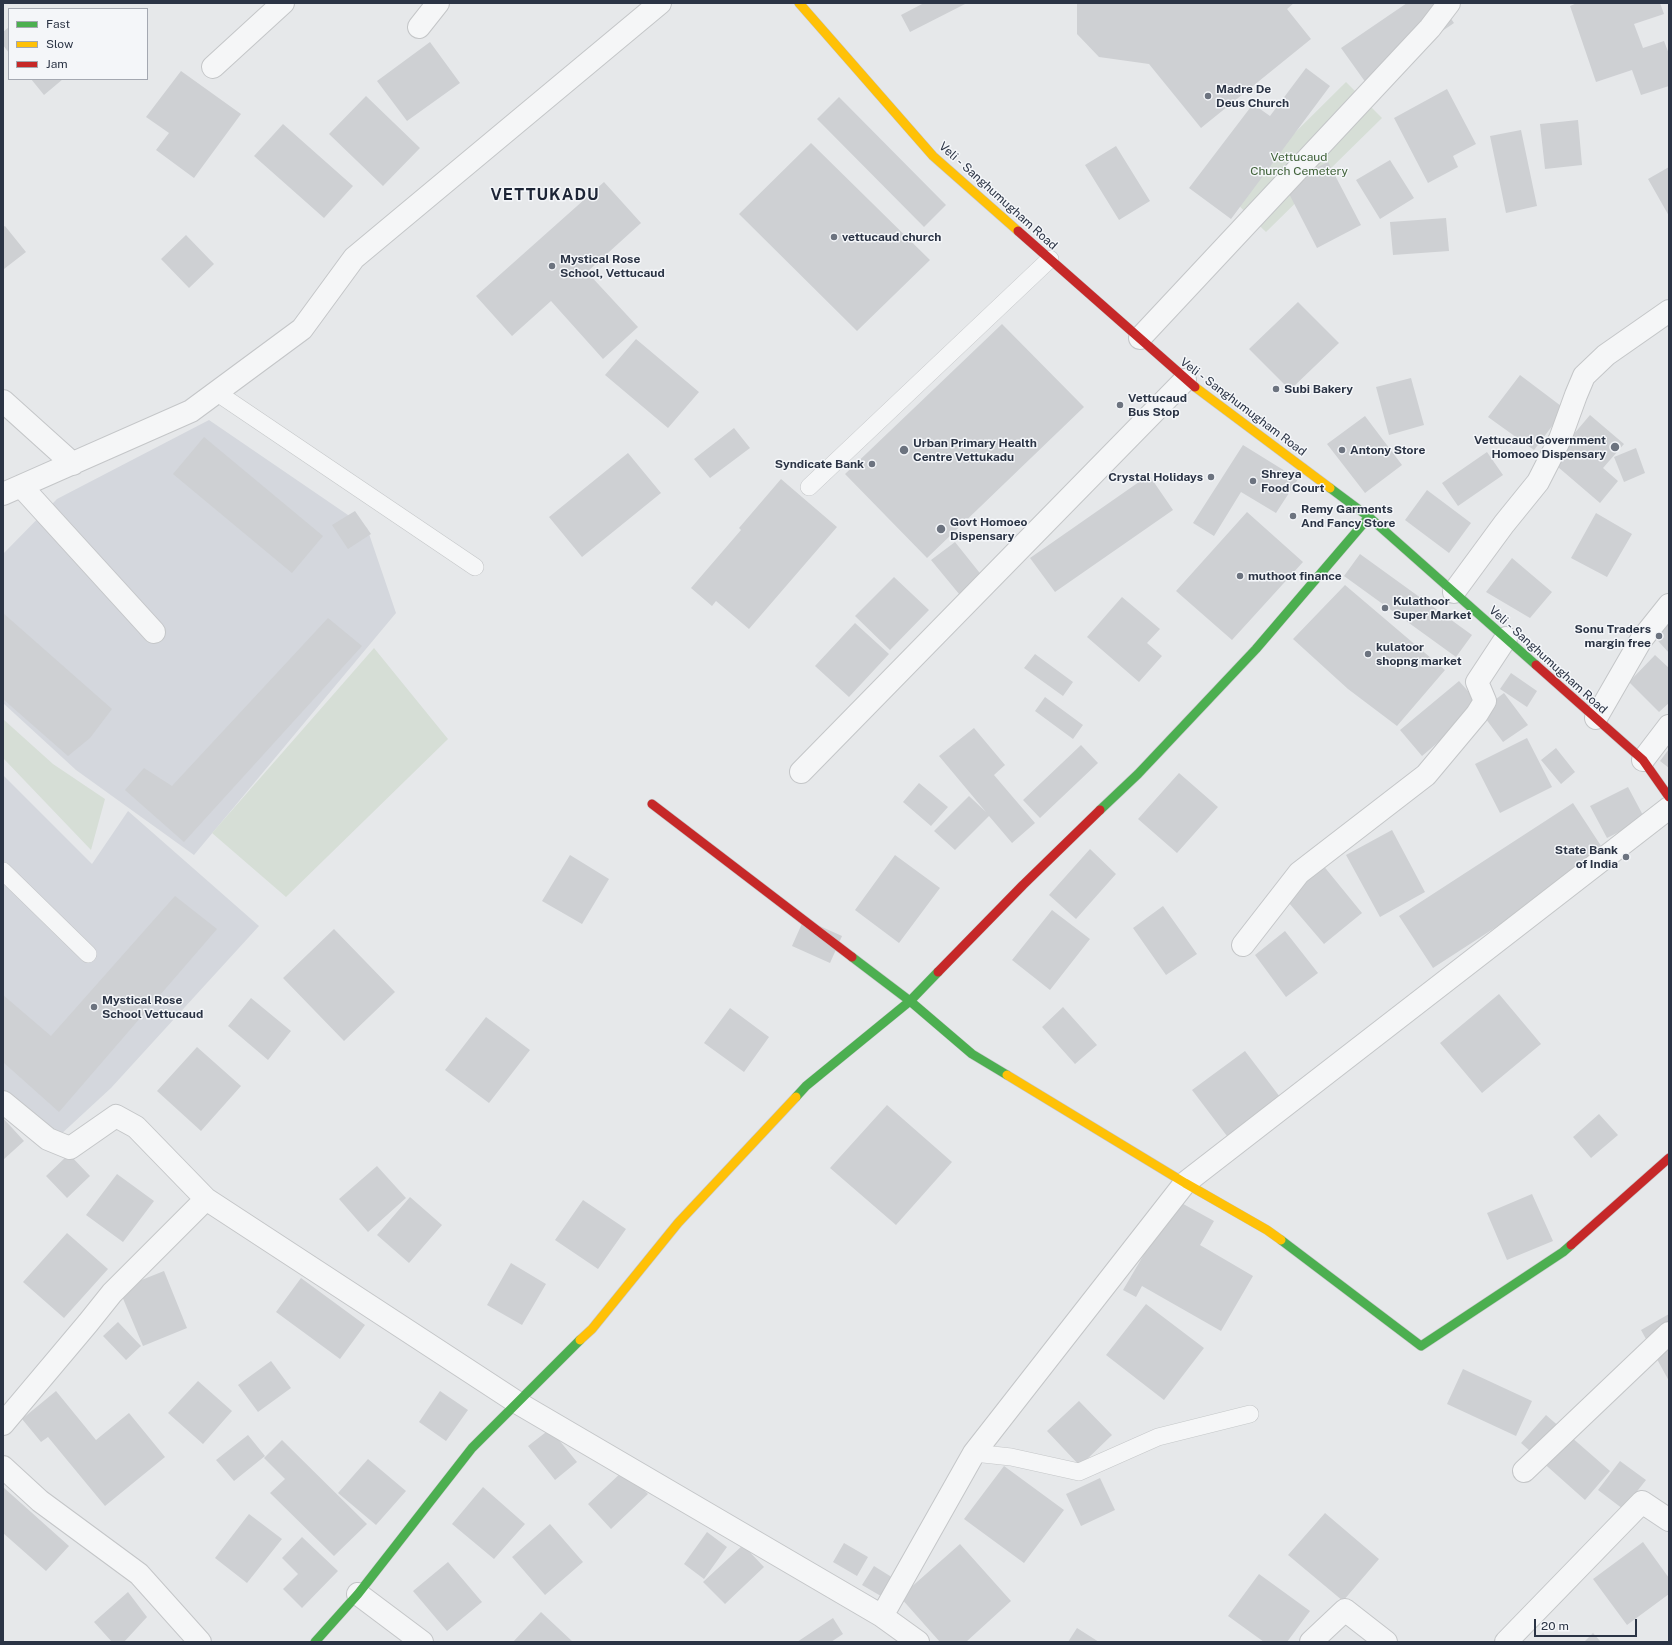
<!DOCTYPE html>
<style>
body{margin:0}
#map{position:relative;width:1672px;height:1645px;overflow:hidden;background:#e6e8ea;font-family:"Public Sans",sans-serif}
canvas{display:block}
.frame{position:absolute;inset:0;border:4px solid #2b3445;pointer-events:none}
.legend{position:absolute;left:8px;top:8px;width:140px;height:72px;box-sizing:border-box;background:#f4f6f9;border:1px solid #a4a8b1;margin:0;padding:5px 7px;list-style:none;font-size:12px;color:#2b3445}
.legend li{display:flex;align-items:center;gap:8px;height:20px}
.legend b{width:20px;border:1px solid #a4a8b1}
.scale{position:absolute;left:1534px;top:1619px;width:103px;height:18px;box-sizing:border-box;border:2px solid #2b3445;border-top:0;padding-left:5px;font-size:12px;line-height:14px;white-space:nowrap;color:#2b3445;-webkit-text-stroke:3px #f4f6f9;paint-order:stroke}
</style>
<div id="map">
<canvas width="1672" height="1645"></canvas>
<div class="frame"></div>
<ul class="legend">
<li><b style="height:5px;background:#4caf50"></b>Fast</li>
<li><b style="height:5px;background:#ffc107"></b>Slow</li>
<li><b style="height:5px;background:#c62828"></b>Jam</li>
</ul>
<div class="scale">20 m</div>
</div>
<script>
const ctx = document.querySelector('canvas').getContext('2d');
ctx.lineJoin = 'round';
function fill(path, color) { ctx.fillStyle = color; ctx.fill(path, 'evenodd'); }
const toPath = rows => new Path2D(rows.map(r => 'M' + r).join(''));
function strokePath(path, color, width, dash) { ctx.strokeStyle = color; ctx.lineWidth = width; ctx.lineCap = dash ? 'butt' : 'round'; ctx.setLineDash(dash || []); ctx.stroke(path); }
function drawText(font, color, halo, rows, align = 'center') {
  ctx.font = font + ' "Public Sans",sans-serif'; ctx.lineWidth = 3; ctx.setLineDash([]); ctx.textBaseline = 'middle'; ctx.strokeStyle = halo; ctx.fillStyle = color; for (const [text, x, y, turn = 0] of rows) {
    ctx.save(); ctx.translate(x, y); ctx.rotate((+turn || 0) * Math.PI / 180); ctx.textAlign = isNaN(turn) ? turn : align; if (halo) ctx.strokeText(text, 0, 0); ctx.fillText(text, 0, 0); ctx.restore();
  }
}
fill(toPath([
 [209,420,367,528,396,613,194,855,76,770,3,703,3,554,57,499],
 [3,775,92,864,128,811,259,926,111,1088,59,1136,3,1096]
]), '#d4d7dd');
fill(toPath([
 [1346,82,1382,118,1266,232,1230,197],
 [374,648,448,739,286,897,212,833],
 [3,719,53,764,105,799,91,850,3,758]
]), '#d6ded6');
fill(toPath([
 [924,3,967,3,910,32,901,15],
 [1077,3,1294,3,1287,9,1311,39,1201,128,1149,64,1099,57,1077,34],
 [1407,3,1440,3,1454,23,1366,83,1341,48],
 [1577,3,1660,3,1664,14,1634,24,1643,48,1664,41,1669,54,1669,86,1641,95,1632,70,1596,82,1570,6],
 [9,27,9,53,3,45,3,32],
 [430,42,460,83,407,121,377,81],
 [1306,68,1330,86,1231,219,1189,188,1253,104,1270,116],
 [181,71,241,114,194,178,156,150,169,133,146,117],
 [31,79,63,79,44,95],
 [1447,89,1476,144,1453,156,1458,167,1428,183,1394,118],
 [366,96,420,148,383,186,329,134],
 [839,97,946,205,924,227,817,119],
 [1578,120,1582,165,1545,169,1540,124],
 [283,124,353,186,324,218,254,156],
 [1521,130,1537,206,1506,213,1490,136],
 [811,143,930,260,857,331,739,214],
 [1116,146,1150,201,1119,220,1085,165],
 [1390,160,1414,198,1380,219,1356,180],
 [1328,162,1361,225,1317,248,1284,184],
 [1669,167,1669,216,1648,179],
 [604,182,641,223,587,272,638,327,603,359,551,301,512,336,476,296],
 [1446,218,1449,251,1393,255,1390,222],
 [5,226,26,252,4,269,3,268,3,227],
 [186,235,214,264,189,288,161,259],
 [1298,302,1339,343,1290,390,1249,349],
 [1002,324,1084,407,927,558,845,474],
 [636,339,699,392,668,428,605,375],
 [1520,375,1565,409,1534,450,1488,417],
 [1411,378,1424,425,1389,435,1376,387],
 [1590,415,1624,444,1603,468,1618,481,1600,503,1551,461],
 [1365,416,1402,465,1365,493,1327,444],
 [734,428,750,448,710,478,694,459],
 [204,437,323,536,292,573,173,474],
 [1243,445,1298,479,1276,513,1241,492,1214,536,1193,523],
 [1636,448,1645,473,1624,482,1614,457],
 [1487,452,1503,475,1458,506,1442,483],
 [628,453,661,493,582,557,549,517],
 [1149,475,1173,510,1055,592,1030,558],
 [781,479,837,527,749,629,716,601,712,606,691,588,741,530,739,528],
 [1427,490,1471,523,1449,553,1405,520],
 [355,511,371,534,348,549,332,525],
 [1247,512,1303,562,1232,640,1176,591],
 [1596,513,1632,534,1607,577,1571,558],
 [955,542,987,582,964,600,931,560],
 [1360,554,1472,635,1456,657,1344,576],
 [1512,558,1552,592,1530,618,1486,592],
 [894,577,929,610,890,650,855,616],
 [1345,585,1445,670,1397,726,1348,689,1293,639],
 [1122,597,1160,629,1147,643,1162,656,1139,682,1087,637],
 [3,613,112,709,90,738,68,756,3,699],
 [328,618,362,646,184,842,125,790,144,768,172,786],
 [1669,618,1669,653,1651,633],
 [855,623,889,654,849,697,815,666],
 [1035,654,1073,682,1063,696,1024,668],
 [1655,655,1669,668,1669,703,1659,712,1629,682],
 [1511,673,1537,691,1527,707,1500,689],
 [1459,681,1481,706,1422,756,1400,730],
 [1504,693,1528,725,1503,742,1480,711],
 [1045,697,1083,725,1073,739,1035,711],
 [974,728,1005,765,994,775,1035,823,1012,843,989,816,955,850,934,831,969,796,986,812,939,756],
 [1527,738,1552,787,1500,813,1475,764],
 [1081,745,1098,763,1040,818,1023,800],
 [1556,748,1575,772,1561,784,1541,760],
 [1669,749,1669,768,1660,761],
 [1179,773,1218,807,1177,853,1138,819],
 [919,783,948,807,931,826,903,802],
 [1628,787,1645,819,1607,838,1590,806],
 [1573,803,1607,855,1433,968,1399,916],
 [1392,830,1425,892,1380,917,1346,855],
 [1090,849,1116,874,1076,919,1049,895],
 [570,855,609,879,582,924,542,901],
 [895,855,940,888,899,943,855,910],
 [1322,864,1362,913,1324,944,1283,896],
 [175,896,217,929,59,1112,3,1062,3,995,51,1036],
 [1163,906,1197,954,1166,975,1133,928],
 [1052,910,1090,939,1050,990,1012,960],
 [804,919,842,936,830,963,792,946],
 [334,929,395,992,344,1041,283,978],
 [1285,931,1318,973,1286,997,1255,955],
 [1499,994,1541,1044,1482,1093,1440,1043],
 [251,998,291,1031,268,1060,228,1026],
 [1063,1007,1097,1045,1075,1064,1042,1027],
 [730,1008,769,1037,744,1072,704,1043],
 [486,1017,530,1050,489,1103,445,1070],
 [197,1047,241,1086,201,1131,157,1091],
 [1245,1051,1280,1097,1227,1136,1192,1090],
 [887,1105,952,1162,896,1225,830,1168],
 [1599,1114,1618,1135,1591,1158,1573,1137],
 [3,1118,24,1141,3,1160],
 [69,1154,90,1176,67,1198,46,1176],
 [377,1166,406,1198,368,1232,339,1199],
 [117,1174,154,1201,123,1242,86,1215],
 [1532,1194,1553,1241,1507,1260,1487,1213],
 [410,1197,442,1225,409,1263,377,1235],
 [583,1200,626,1229,598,1269,555,1240],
 [1176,1200,1214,1221,1200,1245,1253,1276,1221,1331,1142,1286,1136,1297,1123,1290],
 [67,1233,108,1269,64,1318,23,1282],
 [511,1263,546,1284,522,1325,487,1305],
 [164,1271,187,1328,143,1346,119,1289],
 [301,1278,365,1325,340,1359,276,1312],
 [1146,1304,1204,1348,1164,1400,1106,1355],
 [1669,1314,1669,1381,1641,1330],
 [118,1322,141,1346,126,1360,103,1336],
 [271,1361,291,1388,258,1412,238,1385],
 [1463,1369,1532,1401,1516,1436,1447,1404],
 [198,1381,232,1411,203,1444,168,1413],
 [56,1391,96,1440,129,1413,165,1457,105,1506,48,1437,41,1442,22,1419],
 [440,1391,468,1410,446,1441,419,1422],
 [1079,1401,1112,1435,1080,1466,1047,1431],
 [1546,1415,1610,1471,1585,1500,1521,1443],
 [550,1429,577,1462,555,1480,528,1446],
 [248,1435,265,1456,234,1481,216,1460],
 [282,1440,367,1524,334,1556,270,1493,285,1479,264,1458],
 [368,1459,406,1491,376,1525,338,1493],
 [1620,1461,1646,1480,1623,1509,1598,1490],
 [1004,1466,1064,1510,1024,1563,964,1519],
 [624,1470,648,1494,611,1529,588,1504],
 [1100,1478,1115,1510,1081,1526,1066,1494],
 [3,1487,69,1546,46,1571,3,1533],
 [483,1487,525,1524,494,1559,452,1524],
 [1325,1513,1379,1559,1343,1601,1288,1555],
 [249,1514,282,1539,247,1583,215,1558],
 [550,1524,583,1562,545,1595,512,1557],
 [707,1532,727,1547,704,1579,684,1564],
 [302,1537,338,1571,302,1608,283,1589,298,1574,282,1558],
 [1643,1542,1669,1578,1669,1594,1627,1625,1593,1579],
 [844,1543,868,1557,857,1576,833,1562],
 [960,1544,1011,1601,966,1642,940,1642,900,1597],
 [743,1545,764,1567,725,1604,703,1582],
 [448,1562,482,1602,447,1631,413,1591],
 [874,1566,898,1581,886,1599,862,1585],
 [1259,1574,1310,1611,1287,1642,1264,1642,1228,1616],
 [128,1592,147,1617,124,1642,112,1642,94,1622],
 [541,1612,573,1642,513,1642],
 [833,1618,843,1634,831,1642,797,1642],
 [1077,1628,1099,1642,1068,1642],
 [1593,1633,1601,1642,1584,1642]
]), '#ced0d3');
const lane = toPath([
 [216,392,475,567],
 [809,487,1050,259],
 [3,871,88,954],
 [974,1453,1011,1457,1079,1472,1158,1437,1250,1414]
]);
const street = toPath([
 [419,27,438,3],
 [213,67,283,3],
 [1140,338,1430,28,1449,3],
 [3,401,73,464],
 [21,486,154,632],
 [3,494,191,411,302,329,354,258,660,3],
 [1454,592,1504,524,1538,482,1560,439,1576,395,1584,376,1606,355,1669,311],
 [1596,718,1641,640,1669,605],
 [1643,760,1669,726],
 [801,772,1185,380],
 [1243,945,1299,873,1426,775,1477,714,1485,701,1477,682,1506,638],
 [3,1102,48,1139,70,1148,116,1116,136,1127,206,1199,112,1293,88,1323,3,1424],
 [206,1199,518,1403,882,1616,918,1642],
 [3,1467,40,1501,139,1574,200,1642],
 [1524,1471,1669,1333],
 [358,1594,422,1642],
 [882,1616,974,1453,1185,1183,1669,808],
 [1311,1642,1345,1610,1386,1642],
 [1506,1642,1642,1502,1669,1520]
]);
const fast = toPath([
 [1330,488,1369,517,1536,665],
 [1100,810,1138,774,1256,649,1369,517],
 [852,957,910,1001,972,1054,1007,1075],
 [796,1097,806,1086,910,1001,938,972],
 [1281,1240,1421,1346,1563,1252,1571,1245],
 [315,1642,358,1594,472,1448,580,1340]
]);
const slow = toPath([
 [799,3,933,156,1018,231],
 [1195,387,1330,488],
 [1007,1075,1185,1183,1267,1230,1281,1240],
 [580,1340,592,1329,678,1223,796,1097]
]);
const jam = toPath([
 [1018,231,1195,387],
 [1536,665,1643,760,1669,797],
 [652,804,852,957],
 [938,972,1023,885,1100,810],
 [1571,1245,1669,1158]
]);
strokePath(lane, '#c4c6c8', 18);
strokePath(street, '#c4c6c8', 24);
strokePath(fast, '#c4c6c8', 10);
strokePath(slow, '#c4c6c8', 10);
strokePath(jam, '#c4c6c8', 10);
strokePath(lane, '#f5f6f7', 17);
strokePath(street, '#f5f6f7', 22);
strokePath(fast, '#4caf50', 9);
strokePath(slow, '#ffc107', 9);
strokePath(jam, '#c62828', 9);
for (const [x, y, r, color] of [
 [1208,96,4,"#6c737f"],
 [834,237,4,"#6c737f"],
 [552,266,4,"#6c737f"],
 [1276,389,4,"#6c737f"],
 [1120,405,4,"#6c737f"],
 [1615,447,5,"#6c737f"],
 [904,450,5,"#6c737f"],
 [1342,450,4,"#6c737f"],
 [872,464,4,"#6c737f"],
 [1211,477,4,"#6c737f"],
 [1253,481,4,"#6c737f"],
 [1293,516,4,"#6c737f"],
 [941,529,5,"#6c737f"],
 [1240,576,4,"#6c737f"],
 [1385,608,4,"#6c737f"],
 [1659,636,4,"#6c737f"],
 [1368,654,4,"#6c737f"],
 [1626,857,4,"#6c737f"],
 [94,1007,4,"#6c737f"]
]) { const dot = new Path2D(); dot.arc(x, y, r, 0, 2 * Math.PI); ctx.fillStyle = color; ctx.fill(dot); strokePath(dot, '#f4f6f9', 1.5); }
drawText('bold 12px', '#2b3445', '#f4f6f9', [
 ["Madre De",1216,89],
 ["Deus Church",1216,103],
 ["vettucaud church",842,237],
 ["Mystical Rose",560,259],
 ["School, Vettucaud",560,273],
 ["Subi Bakery",1284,389],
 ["Vettucaud",1128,398],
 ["Bus Stop",1128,412],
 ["Vettucaud Government",1606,440,"right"],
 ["Homoeo Dispensary",1606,454,"right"],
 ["Urban Primary Health",913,443],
 ["Centre Vettukadu",913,457],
 ["Antony Store",1350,450],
 ["Syndicate Bank",864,464,"right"],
 ["Shreya",1261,474],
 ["Food Court",1261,488],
 ["Crystal Holidays",1203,477,"right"],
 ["Remy Garments",1301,509],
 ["And Fancy Store",1301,523],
 ["Govt Homoeo",950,522],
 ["Dispensary",950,536],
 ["muthoot finance",1248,576],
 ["Kulathoor",1393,601],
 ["Super Market",1393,615],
 ["Sonu Traders",1651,629,"right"],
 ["margin free",1651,643,"right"],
 ["kulatoor",1376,647],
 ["shopng market",1376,661],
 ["State Bank",1618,850,"right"],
 ["of India",1618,864,"right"],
 ["Mystical Rose",102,1000],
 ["School Vettucaud",102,1014]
], 'left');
drawText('12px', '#3f6138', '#f4f6f9', [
 ["Vettucaud",1299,157],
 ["Church Cemetery",1299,171]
]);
drawText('12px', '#2b3445', '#f4f6f9', [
 ["Veli - Sanghumugham Road",998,196,42],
 ["Veli - Sanghumugham Road",1243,407,37],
 ["Veli - Sanghumugham Road",1548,660,42]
]);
ctx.letterSpacing = '1px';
drawText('bold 16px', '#1d2536', '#f4f6f9', [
 ["VETTUKADU",545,195]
]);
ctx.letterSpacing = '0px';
</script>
